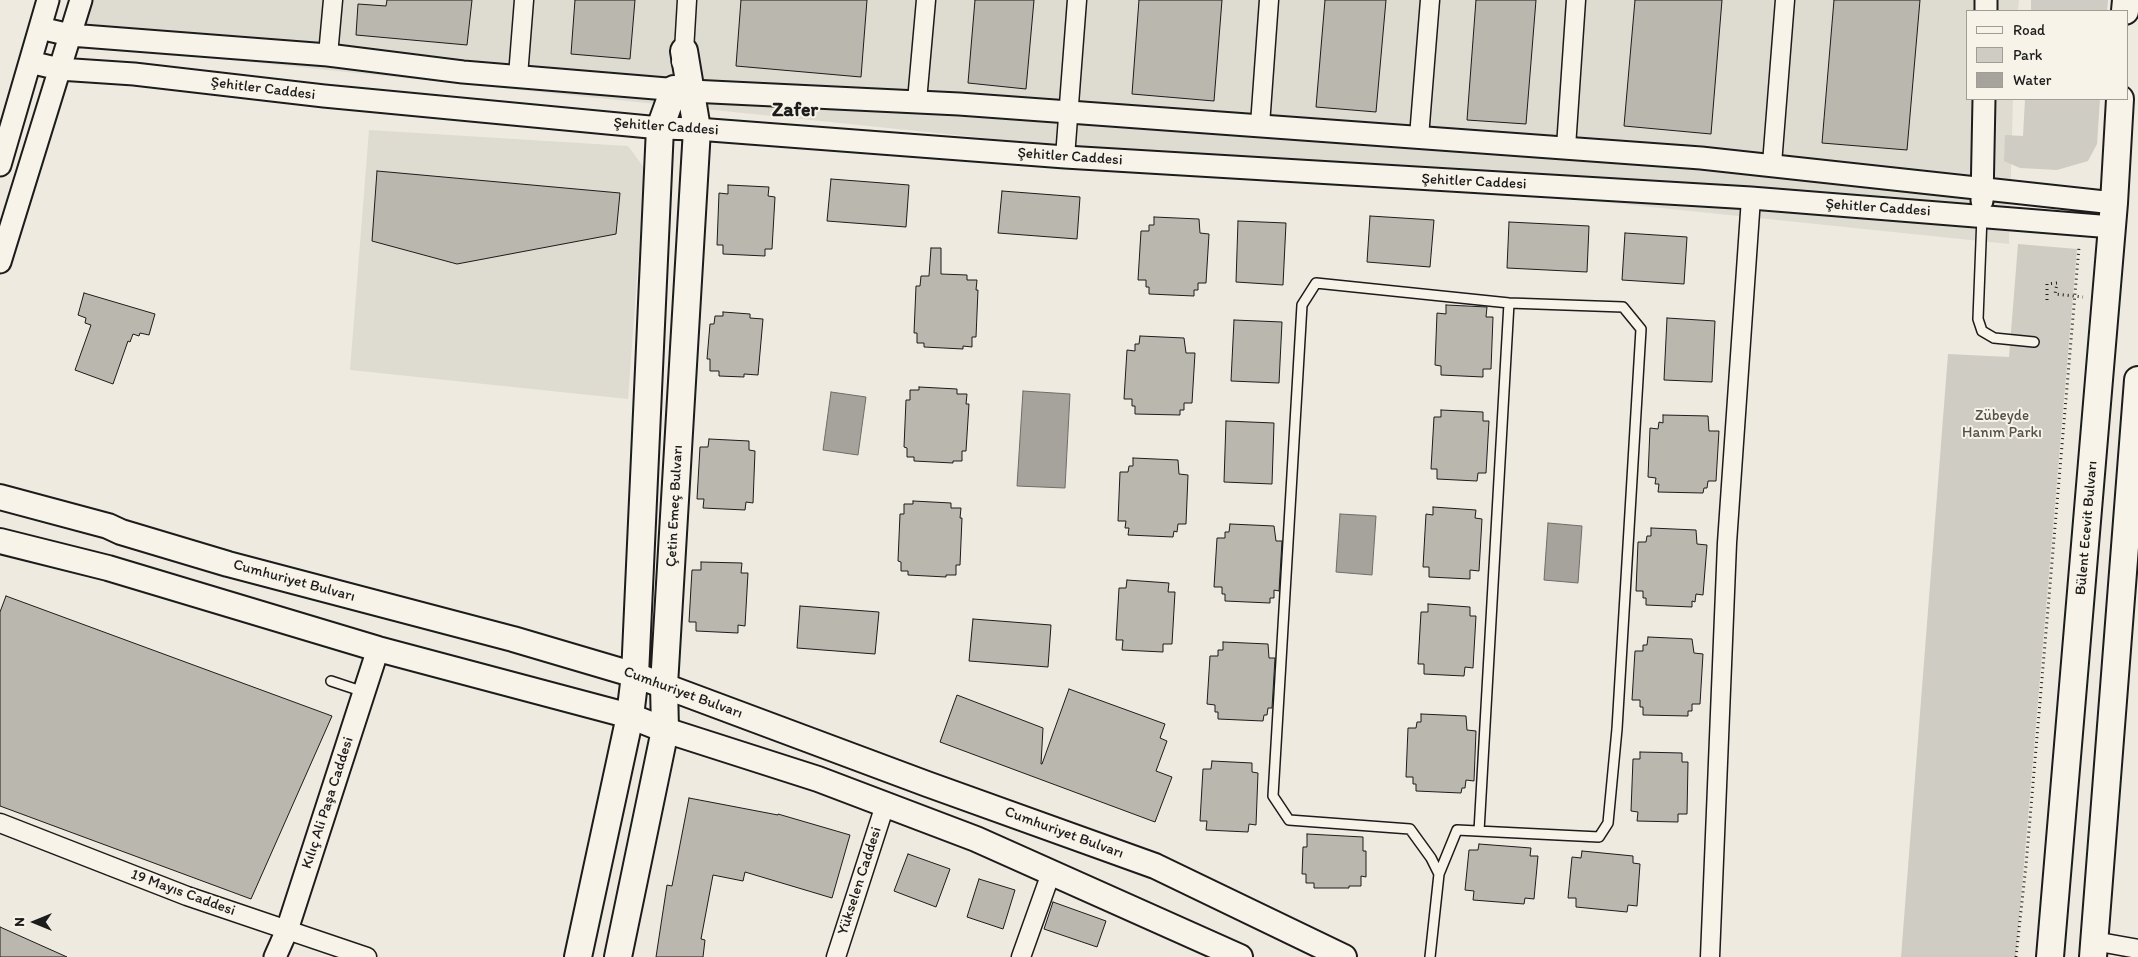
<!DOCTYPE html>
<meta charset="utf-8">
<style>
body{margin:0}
#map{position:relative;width:2138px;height:957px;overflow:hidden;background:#eeeae0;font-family:Itim,sans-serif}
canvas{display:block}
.legend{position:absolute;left:1966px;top:10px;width:162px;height:90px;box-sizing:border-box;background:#f7f3e8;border:1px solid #9f9d96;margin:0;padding:6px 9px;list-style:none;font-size:15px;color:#1c1c1c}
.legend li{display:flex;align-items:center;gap:10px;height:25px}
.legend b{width:25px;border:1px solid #9f9d96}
.north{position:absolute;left:10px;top:897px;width:50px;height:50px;-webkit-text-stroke:4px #f7f3e8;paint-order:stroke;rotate:270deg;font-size:14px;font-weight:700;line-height:20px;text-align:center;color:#1c1c1c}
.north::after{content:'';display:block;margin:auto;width:18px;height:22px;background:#1c1c1c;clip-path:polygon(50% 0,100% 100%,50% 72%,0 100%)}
</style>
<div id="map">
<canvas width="2138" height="957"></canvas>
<ul class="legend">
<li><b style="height:6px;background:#f7f3e8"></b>Road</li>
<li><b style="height:14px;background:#cfccc3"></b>Park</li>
<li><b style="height:14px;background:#a6a39d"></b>Water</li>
</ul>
<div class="north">N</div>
</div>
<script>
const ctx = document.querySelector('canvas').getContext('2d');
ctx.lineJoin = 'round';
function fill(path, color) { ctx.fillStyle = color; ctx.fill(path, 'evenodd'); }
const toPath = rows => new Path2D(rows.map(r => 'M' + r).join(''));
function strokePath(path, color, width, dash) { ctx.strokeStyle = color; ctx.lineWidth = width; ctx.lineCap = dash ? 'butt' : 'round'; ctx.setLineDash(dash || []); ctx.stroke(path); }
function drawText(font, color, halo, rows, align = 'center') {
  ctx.font = font + ' Itim,sans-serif'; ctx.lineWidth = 4; ctx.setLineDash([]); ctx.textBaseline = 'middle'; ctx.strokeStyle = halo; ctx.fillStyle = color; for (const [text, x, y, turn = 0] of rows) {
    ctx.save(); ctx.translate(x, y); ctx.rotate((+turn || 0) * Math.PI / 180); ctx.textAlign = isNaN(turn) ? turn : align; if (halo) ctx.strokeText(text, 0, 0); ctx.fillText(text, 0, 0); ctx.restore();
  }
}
fill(toPath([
 [70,0,2019,0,2018,11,1967,11,1967,99,2013,99,2009,244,57,42],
 [369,130,628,146,645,169,628,399,350,370]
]), '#dedbd1');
fill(toPath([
 [2031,0,2108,0,2107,11,2031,11],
 [2025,99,2100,99,2097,144,2088,161,2057,170,2020,168,2004,161,2005,135,2023,136],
 [2018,244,2077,249,2016,957,1901,957,1948,354,2009,357]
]), '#cfccc3');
const water = toPath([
 [1023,391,1070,394,1065,488,1017,486,1023,391],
 [831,392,866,397,858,455,823,450,831,392],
 [1340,514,1376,516,1372,575,1336,572,1340,514],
 [1548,523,1582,526,1578,583,1544,580,1548,523]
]);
fill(water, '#a6a39d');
strokePath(water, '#6f6d69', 1);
const building = toPath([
 [387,0,472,0,467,45,356,35,358,4,386,6,387,0],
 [575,0,635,0,630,59,571,54,575,0],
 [741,0,867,0,861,77,736,66,741,0],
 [975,0,1034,0,1026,89,968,83,975,0],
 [1139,0,1222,0,1214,101,1132,94,1139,0],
 [1325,0,1386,0,1376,112,1316,107,1325,0],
 [1476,0,1536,0,1526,124,1467,120,1476,0],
 [1635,0,1722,0,1711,134,1624,126,1635,0],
 [1834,0,1920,0,1907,150,1822,143,1834,0],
 [377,171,620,193,616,234,457,264,372,241,377,171],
 [831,179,909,185,906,227,827,221,831,179],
 [728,185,769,187,768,196,775,197,772,249,765,249,765,256,723,254,723,245,717,245,719,193,728,194,728,185],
 [1002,191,1080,197,1077,239,998,233,1002,191],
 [1370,216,1434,220,1430,267,1367,262,1370,216],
 [1154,217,1199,219,1200,233,1209,234,1206,283,1198,283,1198,290,1194,290,1194,296,1149,294,1149,287,1146,287,1146,280,1138,280,1141,231,1149,231,1149,225,1154,225,1154,217],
 [1238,221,1286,223,1283,285,1236,282,1238,221],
 [1509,222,1589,226,1587,272,1507,268,1509,222],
 [1625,233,1687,237,1684,284,1622,280,1625,233],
 [931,248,941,248,941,274,967,275,967,280,977,280,976,290,978,290,976,337,972,337,972,347,963,346,963,349,924,347,924,343,917,343,917,333,914,333,916,286,920,286,921,276,929,276,931,248],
 [84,293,155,314,149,335,140,333,139,336,133,334,130,342,128,341,113,384,75,370,91,325,85,323,86,318,78,315,84,293],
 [1446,305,1487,307,1486,317,1493,317,1491,369,1483,369,1483,377,1441,375,1441,366,1435,365,1437,313,1446,314,1446,305],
 [723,312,750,314,750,318,763,319,758,375,744,374,744,377,719,376,719,371,710,371,710,359,707,359,710,324,714,324,715,316,723,316,723,312],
 [1667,318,1715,321,1712,382,1664,380,1667,318],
 [1234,320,1282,322,1279,383,1231,381,1234,320],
 [1140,336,1184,338,1186,353,1195,353,1192,403,1184,403,1184,410,1180,410,1180,415,1135,414,1135,406,1132,406,1132,399,1124,399,1127,350,1135,351,1135,344,1139,344,1140,336],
 [919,387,957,389,957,394,967,394,966,404,969,404,966,451,962,451,962,461,953,461,953,463,914,461,914,457,907,457,907,448,904,447,906,400,910,400,910,390,919,390,919,387],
 [1441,410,1483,412,1483,421,1489,421,1486,473,1478,473,1477,481,1437,479,1437,469,1431,469,1434,417,1441,417,1441,410],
 [1663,415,1708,416,1709,431,1719,431,1716,481,1708,481,1707,488,1704,488,1703,493,1658,492,1659,484,1655,484,1656,478,1648,477,1650,428,1658,429,1659,422,1663,423,1663,415],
 [1226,421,1274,423,1272,484,1224,482,1226,421],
 [709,439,749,441,749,450,755,451,753,503,746,502,745,510,703,508,704,499,697,499,700,447,708,447,709,439],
 [1133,458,1178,460,1179,474,1188,475,1186,524,1178,524,1177,532,1174,531,1173,537,1128,535,1129,528,1125,528,1126,521,1118,521,1120,472,1128,472,1129,466,1133,466,1133,458],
 [913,501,951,503,951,508,961,508,960,518,962,518,960,565,956,565,956,575,946,575,946,577,908,575,908,571,901,571,901,562,898,561,900,514,904,514,904,504,913,504,913,501],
 [1433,507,1476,510,1475,518,1482,519,1479,571,1470,570,1470,579,1429,577,1429,567,1423,567,1426,514,1433,515,1433,507],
 [1230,524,1274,526,1276,541,1282,541,1279,591,1274,590,1274,598,1270,598,1270,603,1225,601,1225,594,1222,594,1222,587,1214,587,1217,538,1225,538,1225,532,1229,532,1230,524],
 [1651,528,1696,530,1697,544,1707,545,1703,595,1696,594,1695,602,1692,601,1692,607,1646,605,1646,598,1643,598,1643,591,1636,591,1638,542,1646,542,1647,536,1651,536,1651,528],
 [701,562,742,563,741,573,748,573,745,626,738,625,738,633,696,631,696,622,689,622,692,570,701,570,701,562],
 [1127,580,1169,583,1168,592,1175,592,1172,644,1163,644,1163,652,1122,650,1123,640,1116,640,1119,588,1126,588,1127,580],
 [6,596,332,716,251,899,0,806,0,612,6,596],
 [1428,604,1470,607,1470,616,1476,616,1473,668,1465,667,1464,676,1424,674,1424,664,1418,664,1421,612,1428,612,1428,604],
 [800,606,879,612,875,654,797,648,800,606],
 [973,619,1051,625,1048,667,969,661,973,619],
 [1648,637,1692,639,1694,653,1703,654,1700,704,1692,704,1692,711,1688,711,1688,716,1643,715,1643,707,1640,707,1640,700,1632,700,1635,651,1643,651,1643,645,1647,645,1648,637],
 [1223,642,1268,644,1269,658,1275,658,1272,708,1268,708,1267,715,1264,715,1263,721,1218,719,1218,712,1215,712,1215,705,1207,704,1210,656,1218,656,1218,650,1223,650,1223,642],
 [1069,689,1165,724,1160,738,1167,741,1156,771,1172,777,1155,822,940,742,957,695,1043,728,1041,764,1042,764,1069,689],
 [1421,714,1466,716,1467,730,1476,731,1474,781,1466,780,1465,788,1462,788,1461,793,1416,791,1416,784,1413,784,1413,777,1406,777,1408,728,1416,728,1417,722,1421,722,1421,714],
 [1640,752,1682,753,1682,762,1688,762,1687,814,1678,814,1678,822,1637,821,1638,812,1631,811,1633,759,1640,759,1640,752],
 [1212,761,1252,763,1252,772,1258,773,1256,825,1249,824,1248,832,1206,830,1207,821,1200,821,1203,769,1211,769,1212,761],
 [689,798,778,815,778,814,850,835,832,898,745,872,743,881,713,875,701,939,705,940,703,957,656,957,667,885,672,886,689,798],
 [1307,834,1363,837,1363,851,1366,851,1366,877,1361,876,1361,886,1349,886,1349,888,1314,888,1314,883,1306,883,1306,874,1302,874,1303,847,1307,847,1307,834],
 [1479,844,1531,848,1530,856,1538,856,1534,899,1525,898,1524,904,1473,900,1474,891,1465,890,1469,850,1478,850,1479,844],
 [1582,851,1633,856,1633,863,1640,864,1637,906,1628,905,1627,912,1576,907,1576,898,1568,898,1572,857,1581,858,1582,851],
 [908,854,950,869,936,907,894,891,908,854],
 [979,879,1015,890,1003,929,967,917,979,879],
 [1053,902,1106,921,1097,947,1044,929,1053,902],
 [0,927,67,957,0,957,0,927]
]);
fill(building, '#bab7af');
strokePath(building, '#1c1c1c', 1);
const service = toPath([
 [1982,216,1978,319,1982,331,1994,338,2034,342],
 [331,681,364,692],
 [1479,831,1509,303],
 [1430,957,1439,874,1431,858,1410,829,1289,820,1273,796,1302,305,1316,283,1509,303,1623,307,1641,329,1617,729,1608,823,1599,837,1457,830,1439,874]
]);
const minor = toPath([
 [328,55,333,0],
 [681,62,684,51,687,0],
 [518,76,524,0],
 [917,101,926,0],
 [1260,125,1269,0],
 [1419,137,1430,0],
 [1566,147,1576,0],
 [1065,157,1077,0],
 [1772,164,1785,0],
 [0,823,187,896,367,957],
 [2094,941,2138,949],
 [836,957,885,805],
 [1021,957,1051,873],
 [1710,957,1727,543,1751,198]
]);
const tertiary = toPath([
 [1986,11,1986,0],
 [40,28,70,35,328,55,463,72,691,91,959,104,1701,158,2114,203],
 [30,62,59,69,134,74,324,96,660,128,697,129,1065,157,1751,198,2112,227],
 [0,165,48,0],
 [1982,201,1984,99],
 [0,262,81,0],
 [275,957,287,930,378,649]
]);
const secondary = toPath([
 [0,497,108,526,121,532,228,564,513,639,635,675,927,784,1155,866,1344,957],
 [0,541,108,568,378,649,630,716,665,730,818,779,976,839,1240,957]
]);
const primary = toPath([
 [2125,11,2126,0],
 [578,957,630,716,635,675,660,128,674,89],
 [618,957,665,730,664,685,697,129,684,51],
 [2050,957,2114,203,2120,99],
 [2093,957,2138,380]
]);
strokePath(service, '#1c1c1c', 12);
strokePath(minor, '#1c1c1c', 21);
strokePath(tertiary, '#1c1c1c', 25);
strokePath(secondary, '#1c1c1c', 28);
strokePath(primary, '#1c1c1c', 30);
strokePath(toPath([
 [2016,957,2026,865,2079,247]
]), '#1c1c1c', 3, [1, 4]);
strokePath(service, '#f7f3e8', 9);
strokePath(minor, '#f7f3e8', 18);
strokePath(tertiary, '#f7f3e8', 21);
strokePath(secondary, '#f7f3e8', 24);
strokePath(primary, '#f7f3e8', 26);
strokePath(toPath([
 [2047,300,2047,284,2057,283,2055,294,2083,297]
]), '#1c1c1c', 3, [1, 4]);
drawText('15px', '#1c1c1c', '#f7f3e8', [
 ["Şehitler Caddesi",263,89,7],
 ["Şehitler Caddesi",666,127,4],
 ["Şehitler Caddesi",1070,157,4],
 ["Şehitler Caddesi",1474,182,3],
 ["Şehitler Caddesi",1878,208,4],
 ["Çetin Emeç Bulvarı",675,506,-87],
 ["Bülent Ecevit Bulvarı",2087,528,-85],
 ["Cumhuriyet Bulvarı",294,581,15],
 ["Cumhuriyet Bulvarı",683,693,20],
 ["Kılıç Ali Paşa Caddesi",328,803,-72],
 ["Cumhuriyet Bulvarı",1064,833,20],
 ["Yükselen Caddesi",860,881,-72],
 ["19 Mayıs Caddesi",183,893,20]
]);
drawText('15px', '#52514e', '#f7f3e8', [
 ["Zübeyde",2002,416],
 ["Hanım Parkı",2002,433]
]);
drawText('bold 20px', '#1c1c1c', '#f7f3e8', [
 ["Zafer",795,111]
]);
</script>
